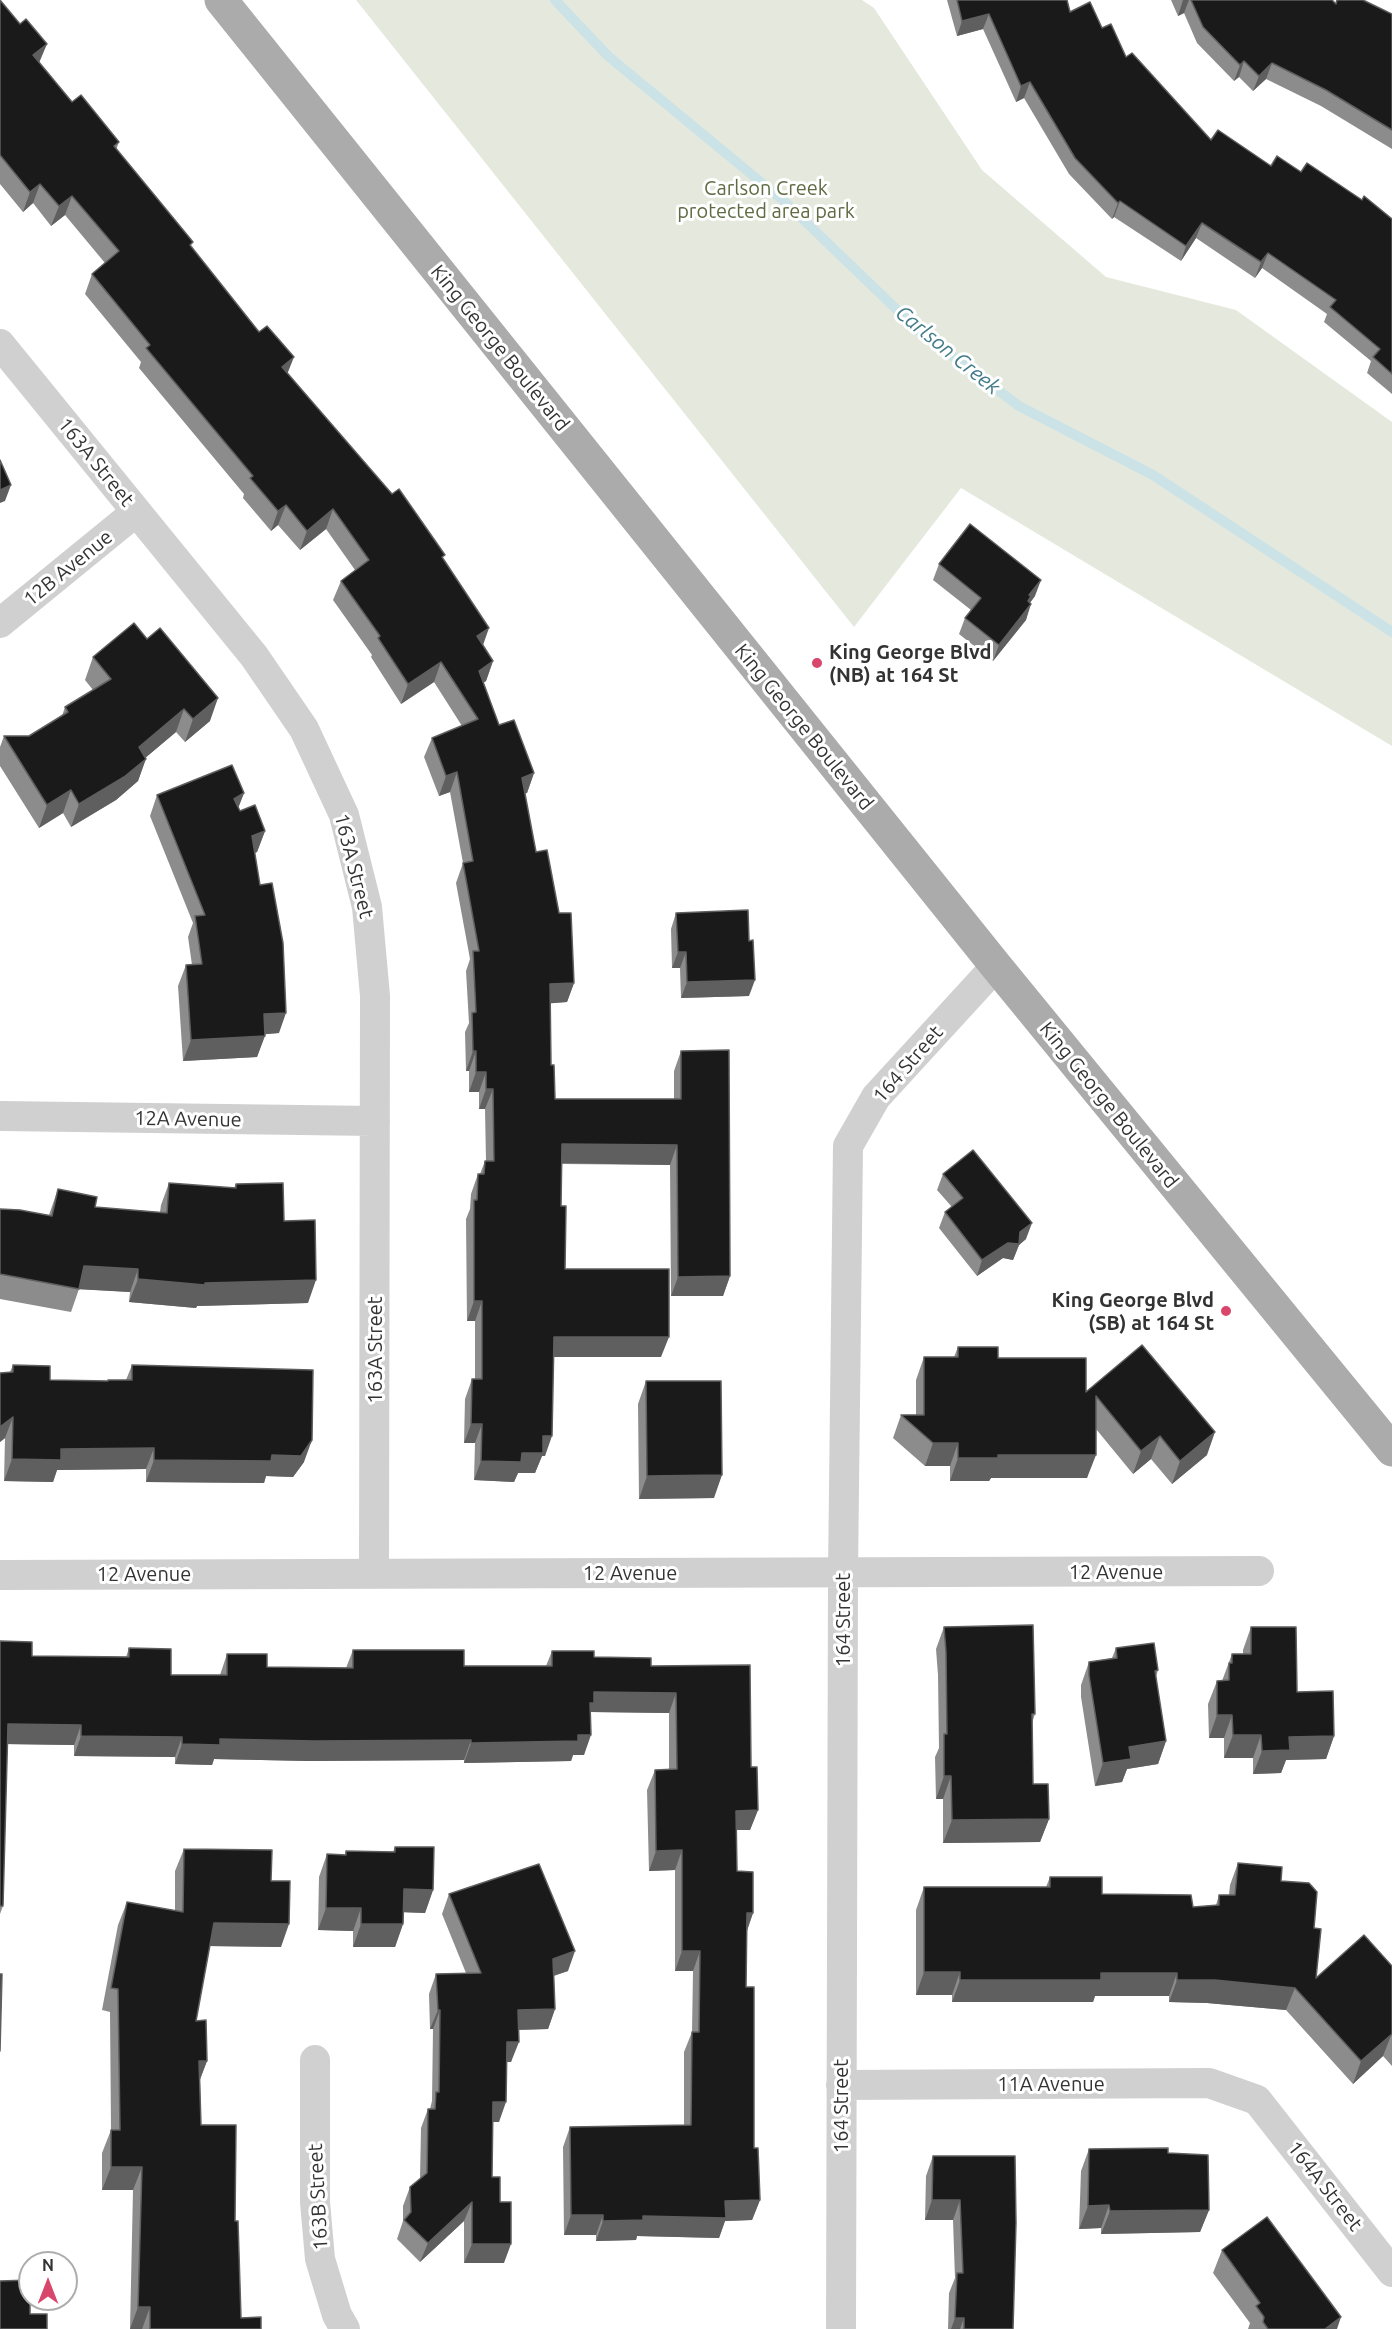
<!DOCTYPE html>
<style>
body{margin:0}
#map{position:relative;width:1392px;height:2329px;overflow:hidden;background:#fff;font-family:Ubuntu,sans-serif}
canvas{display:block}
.north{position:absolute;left:18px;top:2251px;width:60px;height:60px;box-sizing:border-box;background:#fff;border:2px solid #adadad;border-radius:50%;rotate:0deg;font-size:16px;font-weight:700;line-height:24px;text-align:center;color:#333}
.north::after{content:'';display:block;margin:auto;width:21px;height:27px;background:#d9466c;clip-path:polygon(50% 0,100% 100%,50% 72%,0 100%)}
</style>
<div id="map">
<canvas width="1392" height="2329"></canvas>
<div class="north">N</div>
</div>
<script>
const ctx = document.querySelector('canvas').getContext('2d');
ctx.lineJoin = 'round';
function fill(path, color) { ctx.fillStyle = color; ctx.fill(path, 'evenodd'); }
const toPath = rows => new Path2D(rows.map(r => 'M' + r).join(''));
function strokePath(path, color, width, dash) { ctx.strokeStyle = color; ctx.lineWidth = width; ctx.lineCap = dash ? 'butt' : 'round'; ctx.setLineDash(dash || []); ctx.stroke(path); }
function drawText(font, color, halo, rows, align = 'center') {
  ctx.font = font + ' Ubuntu,sans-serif'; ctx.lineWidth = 6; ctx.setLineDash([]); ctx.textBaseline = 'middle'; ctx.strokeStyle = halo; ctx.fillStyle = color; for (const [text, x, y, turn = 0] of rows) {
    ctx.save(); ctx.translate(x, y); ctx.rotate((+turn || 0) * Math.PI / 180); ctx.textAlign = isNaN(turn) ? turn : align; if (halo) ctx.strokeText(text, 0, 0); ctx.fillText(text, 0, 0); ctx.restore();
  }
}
fill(toPath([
 [356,0,862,0,874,8,982,170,1106,277,1236,310,1392,422,1392,746,961,488,854,627]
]), '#e5e9dd');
strokePath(toPath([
 [555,0,608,56,785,202,918,330,1019,406,1153,475,1392,632]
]), '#cbe2e7', 10);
strokePath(toPath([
 [0,344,254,656,304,729,344,815,367,907,375,996,374,1574],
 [0,623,136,512],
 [0,1116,375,1121],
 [0,1575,1259,1571],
 [315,2060,315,2202,320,2259,337,2315,345,2329],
 [841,2085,1209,2083,1257,2100,1392,2272],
 [841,2329,843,1573,848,1146,876,1097,996,966]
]), '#d0d0d0', 30);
strokePath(toPath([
 [221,0,996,966,1392,1450]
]), '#ababab', 33);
fill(toPath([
 [0,0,40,63,72,102,119,142,116,150,288,373,443,559,483,645,493,661,486,681,483,683,499,725,534,773,527,793,525,793,536,852,574,983,567,1002,550,1003,551,1065,555,1099,674,1099,674,1071,681,1051,730,1276,723,1296,671,1296,670,1165,562,1164,561,1206,565,1269,661,1357,554,1357,545,1456,542,1456,535,1473,518,1473,514,1482,474,1480,475,1443,464,1443,465,1399,472,1379,475,1379,475,1321,467,1321,466,1219,470,1209,471,1194,478,1174,480,1174,485,1161,486,1161,485,1109,479,1109,479,1092,469,1092,469,1071,466,1071,465,1032,469,1023,466,971,470,959,456,883,463,863,450,792,439,796,424,757,432,738,462,726,434,682,401,704,371,657,372,655,333,600,341,581,355,570,326,529,300,550,278,525,271,531,243,498,244,494,139,368,141,362,85,294,92,274,105,263,65,215,51,226,33,203,23,212,0,184],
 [947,0,1067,0,1070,12,1102,28,1126,57,1211,140,1271,166,1301,172,1362,200,1392,219,1392,394,1367,373,1371,361,1324,322,1327,314,1262,268,1255,278,1196,238,1181,261,1114,217,1112,219,1069,174,1024,98,1016,102,983,29,957,36],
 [1171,0,1332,0,1336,4,1392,14,1392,149,1321,106,1266,79,1253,91,1239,77,1234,81,1197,43,1184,13,1178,16],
 [939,564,1035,596,1030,603,1026,620,993,661,959,634,965,618,971,610,933,580],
 [93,657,210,721,185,742,176,732,146,757,138,781,116,800,71,827,63,813,39,828,0,766,0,747,4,736,29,736,62,716,65,707,93,690,85,680],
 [244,793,238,807,240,811,265,831,257,852,255,853,279,1033,265,1034,257,1057,183,1061,178,986,186,965,192,965,188,937,193,923,150,816,157,795],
 [676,913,749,941,749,996,681,998,680,968,672,968,671,929],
 [943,1174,1026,1239,1019,1245,1013,1260,1003,1258,977,1276,939,1228,945,1212,952,1207,937,1190],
 [169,1183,234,1188,236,1184,284,1221,308,1303,197,1306,196,1308,129,1302,130,1292,79,1289,71,1312,0,1299,0,1209,49,1215,58,1189,95,1207,160,1212,161,1205],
 [958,1347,998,1358,1086,1392,1207,1455,1172,1484,1151,1459,1133,1474,1096,1429,1087,1478,991,1478,989,1481,950,1481,950,1466,925,1466,893,1438,901,1415,916,1415,916,1380,924,1357,954,1357],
 [13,1365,50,1380,107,1381,126,1380,132,1365,304,1462,293,1477,266,1476,264,1483,146,1482,146,1469,57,1470,53,1482,4,1481,5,1438,0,1442,0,1373,10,1372],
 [646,1381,714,1498,639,1499,638,1404],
 [944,1627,1035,1714,1032,1723,1033,1784,1049,1819,1040,1842,943,1843,943,1799,936,1799,935,1757,939,1748,938,1675,936,1649],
 [1251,1627,1297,1692,1334,1736,1326,1759,1286,1760,1281,1773,1253,1774,1253,1758,1224,1758,1224,1738,1209,1738,1208,1704,1217,1681,1222,1681,1232,1654,1243,1654,1243,1650],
 [0,1641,32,1656,126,1657,129,1648,171,1675,220,1675,227,1654,267,1667,346,1668,353,1650,464,1666,546,1666,552,1651,651,1666,751,1767,758,1810,750,1830,736,1830,737,1871,753,1913,747,1931,746,1987,754,2148,760,2200,752,2220,725,2221,719,2238,637,2236,636,2240,596,2241,596,2235,564,2235,563,2147,570,2127,684,2125,684,2052,692,2032,693,1971,675,1971,675,1870,649,1871,647,1790,655,1770,669,1769,669,1713,591,1712,584,1755,573,1755,571,1761,464,1763,464,1760,308,1761,214,1759,212,1765,175,1764,175,1757,74,1756,74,1745,7,1744,3,1906,0,1914],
 [1116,1648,1158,1670,1156,1677,1166,1741,1158,1764,1127,1769,1122,1782,1095,1786,1081,1697,1081,1685,1089,1662,1112,1658],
 [395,1847,433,1890,425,1913,404,1912,403,1924,395,1947,353,1947,353,1931,318,1930,319,1877,327,1854,345,1855,346,1851,393,1852],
 [184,1849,271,1881,281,1947,210,1946,196,2021,207,2061,200,2080,201,2125,235,2221,241,2318,261,2329,130,2329,133,2190,102,2190,102,2153,111,2130,110,2012,102,2010,118,1925,127,1902,175,1911,175,1871],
 [1238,1863,1281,1881,1314,1928,1316,1978,1392,1966,1392,2066,1383,2056,1353,2084,1286,2010,1207,2003,1169,2002,1169,1996,1095,1996,1093,2002,952,2002,952,1995,916,1995,916,1910,924,1887,1046,1887,1050,1877,1102,1894,1193,1907,1216,1905,1219,1895,1229,1895,1230,1885],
 [449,1894,568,1971,554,1976,555,2009,548,2029,518,2030,511,2062,507,2062,499,2122,493,2122,492,2177,500,2202,504,2263,464,2263,464,2221,420,2262,397,2239,403,2221,403,2206,410,2187,420,2179,421,2128,428,2109,430,2109,432,2101,433,2029,430,2029,429,1994,436,1974,466,1973,442,1914],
 [1089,2149,1168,2153,1209,2210,1200,2232,1101,2234,1101,2228,1079,2229,1081,2171],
 [933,2156,1015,2156,1013,2329,948,2329,949,2293,955,2278,953,2220,925,2220,926,2176],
 [1222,2250,1337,2329,1248,2329,1250,2323,1213,2273]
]), '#8c8c8c');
fill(toPath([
 [1183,0,1189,0,1184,13,1178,16],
 [989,14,983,29,957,36,962,21],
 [47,44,39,63,33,55],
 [1244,61,1239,77,1234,81,1240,65],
 [1272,63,1266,79,1253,91,1259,76],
 [1030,82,1024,98,1016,102,1021,86],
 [40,184,33,203,23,212,30,192],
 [72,196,65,215,51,226,59,206],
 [1120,201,1114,217,1112,219,1118,203],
 [1202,223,1196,238,1181,261,1186,246],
 [1268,253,1262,268,1255,278,1261,262],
 [294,357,286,377,282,367],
 [11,485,5,501,0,503,0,490],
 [286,505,278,525,271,531,278,511],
 [333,509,326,529,300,550,307,531],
 [1041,580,1035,596,1028,605,1031,604,1026,620,993,661,999,645,1029,595],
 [489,628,482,648,477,636],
 [493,661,486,681,471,691,479,671],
 [441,662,434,682,401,704,408,684],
 [218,698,210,721,185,742,193,719],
 [184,709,176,732,131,770,139,747],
 [146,759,138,781,116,800,71,827,79,804],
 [457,772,450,792,439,796,446,776],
 [534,773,527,793,515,797,522,778],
 [71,790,63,813,39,828,47,805],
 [244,793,236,814,234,799],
 [265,831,257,852,244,857,252,836],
 [678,952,686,952,680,968,672,968],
 [755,980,749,996,681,998,687,982],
 [574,983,567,1002,543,1004,550,984],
 [286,1013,279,1033,256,1035,264,1014],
 [265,1036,257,1057,183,1061,191,1040],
 [473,1051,476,1051,469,1071,466,1071],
 [476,1072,486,1072,479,1092,469,1092],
 [486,1089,493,1089,485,1109,479,1109],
 [562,1144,677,1145,670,1165,555,1163],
 [1032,1223,1026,1239,1019,1245,1013,1260,1003,1258,977,1276,982,1260],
 [84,1266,138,1269,130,1292,75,1289],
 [730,1276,723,1296,671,1296,678,1277],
 [138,1279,205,1283,316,1280,308,1303,197,1306,196,1308,129,1302],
 [474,1301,482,1301,475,1321,467,1321],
 [554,1337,669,1337,661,1357,547,1357],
 [13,1417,5,1438,0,1442,0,1427],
 [471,1424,482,1424,475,1443,464,1443],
 [1215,1432,1207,1455,1172,1484,1180,1461],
 [543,1436,552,1436,545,1456,542,1456,535,1473,518,1473,514,1482,474,1480,481,1461,522,1453],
 [1160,1436,1151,1459,1133,1474,1141,1451],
 [312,1440,304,1462,293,1477,266,1476,264,1483,146,1482,154,1460,272,1455],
 [933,1443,958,1443,950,1466,925,1466],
 [84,1448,154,1448,146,1469,57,1470,53,1482,4,1481,12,1459,61,1449],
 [998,1455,1096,1455,1087,1478,991,1478,989,1481,950,1481,958,1458],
 [722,1475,714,1498,639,1499,647,1476],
 [594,1692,676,1693,669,1713,591,1712,587,1723,583,1723],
 [1217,1715,1232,1715,1224,1738,1209,1738],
 [8,1724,81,1725,74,1745,1,1744],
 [578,1735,591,1735,584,1755,573,1755,571,1761,464,1763,471,1743],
 [1233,1735,1261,1735,1253,1758,1224,1758],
 [81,1736,182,1737,175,1757,74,1756],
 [1334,1736,1326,1759,1286,1760,1281,1773,1253,1774,1262,1751,1289,1737],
 [220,1739,471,1740,464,1760,308,1761,214,1759,212,1765,175,1764,182,1744],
 [1166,1741,1158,1764,1127,1769,1122,1782,1095,1786,1103,1763,1129,1747],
 [944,1776,951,1776,943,1799,936,1799],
 [758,1810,750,1830,728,1830,736,1811],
 [1049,1819,1040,1842,943,1843,952,1820],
 [682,1850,675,1870,649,1871,656,1851],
 [404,1889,433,1890,425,1913,396,1912],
 [326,1908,361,1908,353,1931,318,1930],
 [747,1913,753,1913,746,1933],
 [214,1923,289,1924,281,1947,206,1946],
 [361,1924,403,1924,395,1947,353,1947],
 [575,1951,568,1971,546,1978,553,1959],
 [682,1951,700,1951,693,1971,675,1971],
 [924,1972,960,1972,952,1995,916,1995],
 [1101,1973,1177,1973,1169,1996,1095,1996,1093,2002,952,2002,960,1980],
 [1177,1980,1215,1980,1295,1988,1286,2010,1207,2003,1169,2002],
 [555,2009,548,2029,511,2030,518,2010],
 [438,2010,440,2010,433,2029,430,2029],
 [1392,2033,1383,2056,1353,2084,1361,2061],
 [507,2042,519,2042,511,2062,500,2062],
 [199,2061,207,2061,198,2084],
 [493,2102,506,2102,499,2122,486,2122],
 [111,2167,142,2167,133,2190,102,2190],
 [760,2200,752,2220,725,2221,719,2238,637,2236,636,2240,596,2241,603,2221,643,2216,725,2201],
 [932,2200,960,2200,953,2220,925,2220],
 [472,2202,464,2221,420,2262,428,2243],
 [1109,2205,1101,2228,1079,2229,1088,2206],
 [1209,2210,1200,2232,1101,2234,1110,2211],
 [571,2215,603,2215,596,2235,564,2235],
 [472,2244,511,2244,504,2263,464,2263],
 [138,2307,150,2307,142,2329,130,2329],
 [1341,2317,1337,2329,1325,2329],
 [955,2318,964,2318,960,2329,951,2329]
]), '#5f5f5f');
const building = toPath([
 [0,0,20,24,26,19,47,44,33,55,72,102,81,95,119,142,114,146,193,242,190,245,259,332,267,326,294,357,282,367,392,494,399,489,445,555,442,557,489,628,477,636,493,661,479,671,499,725,514,720,534,773,522,778,536,852,547,850,559,913,571,913,574,983,550,984,551,1065,554,1065,555,1099,681,1099,681,1051,729,1050,730,1276,678,1277,677,1145,562,1144,561,1206,566,1206,565,1269,669,1269,669,1337,554,1337,552,1436,543,1436,543,1453,522,1453,521,1462,481,1461,482,1424,471,1424,472,1379,482,1379,482,1301,474,1301,474,1200,477,1200,478,1174,484,1174,485,1161,494,1161,493,1089,486,1089,486,1072,476,1072,476,1051,473,1051,472,1013,476,1012,473,951,479,951,463,863,473,861,457,772,446,776,432,738,478,719,441,662,408,684,378,638,380,636,341,581,369,560,333,509,307,531,286,505,278,511,250,478,253,476,146,348,150,345,92,274,119,251,72,196,59,206,40,184,30,192,0,155,0,0],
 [957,0,1067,0,1070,12,1090,2,1102,28,1111,24,1126,57,1132,53,1211,140,1218,130,1271,166,1277,156,1301,172,1307,163,1362,200,1364,196,1392,219,1392,374,1373,357,1380,349,1330,307,1336,300,1268,253,1261,262,1202,223,1186,246,1120,201,1118,203,1075,158,1030,82,1021,86,989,14,962,21,957,0],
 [1191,0,1332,0,1336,4,1337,0,1363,0,1392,14,1392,130,1326,90,1272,63,1259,76,1244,61,1240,65,1203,27,1191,0],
 [0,460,11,485,0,490,0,460],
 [970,524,1041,580,1029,595,1031,596,1028,601,1031,604,999,645,965,618,981,598,939,564,970,524],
 [134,623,147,639,160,628,218,698,193,719,184,709,139,747,146,759,124,777,79,804,71,790,47,805,4,736,29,736,68,712,65,707,111,679,93,657,134,623],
 [232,765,244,793,234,799,240,811,255,805,265,831,252,836,260,885,272,883,283,943,286,1013,264,1014,265,1036,191,1040,186,965,202,964,195,916,205,915,157,795,232,765],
 [748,910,749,941,753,940,755,980,687,982,686,952,678,952,676,913,748,910],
 [973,1150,1032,1223,1020,1232,1019,1244,1008,1243,982,1260,945,1212,963,1198,943,1174,973,1150],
 [169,1183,236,1188,236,1184,283,1183,284,1221,315,1220,316,1280,205,1283,205,1285,138,1279,138,1269,84,1266,79,1289,0,1274,0,1209,20,1210,52,1216,58,1189,97,1197,95,1207,167,1213,169,1183],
 [1142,1345,1215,1432,1180,1461,1160,1436,1141,1451,1096,1396,1096,1455,998,1455,998,1458,958,1458,958,1443,933,1443,901,1415,924,1415,924,1357,958,1357,958,1347,998,1347,998,1358,1086,1358,1086,1392,1142,1345],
 [13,1365,50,1366,50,1380,108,1381,108,1380,132,1380,132,1365,313,1370,312,1440,301,1456,272,1455,271,1461,154,1460,154,1448,61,1449,61,1460,12,1459,13,1417,0,1427,0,1373,13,1372,13,1365],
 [646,1381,721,1381,722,1475,647,1476,646,1381],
 [1033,1625,1035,1714,1032,1714,1033,1784,1048,1784,1049,1819,952,1820,951,1776,944,1776,944,1734,947,1734,946,1652,944,1627,1033,1625],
 [1251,1627,1296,1627,1297,1692,1333,1691,1334,1736,1289,1737,1290,1750,1262,1751,1261,1735,1233,1735,1232,1715,1217,1715,1217,1681,1229,1680,1229,1663,1232,1663,1232,1654,1251,1654,1251,1627],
 [0,1641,32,1642,32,1656,129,1657,129,1648,171,1649,171,1675,227,1675,227,1654,267,1654,267,1667,353,1668,353,1650,464,1650,464,1666,552,1666,552,1651,594,1651,594,1657,651,1658,651,1666,750,1665,751,1767,757,1767,758,1810,736,1811,737,1871,753,1872,753,1913,747,1913,746,1987,754,1987,754,2148,758,2148,760,2200,725,2201,726,2218,643,2216,643,2220,603,2221,603,2215,571,2215,570,2127,691,2125,692,2032,699,2032,700,1951,682,1951,682,1850,656,1851,655,1770,677,1769,676,1693,594,1692,594,1703,590,1703,591,1735,578,1735,578,1741,471,1743,471,1740,315,1741,220,1739,220,1745,182,1744,182,1737,81,1736,81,1725,8,1724,3,1906,0,1906,0,1641],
 [1154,1643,1158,1670,1155,1671,1166,1741,1129,1747,1131,1759,1103,1763,1089,1675,1089,1662,1117,1658,1116,1648,1154,1643],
 [395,1847,434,1847,433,1890,404,1889,403,1924,361,1924,361,1908,326,1908,327,1854,346,1855,346,1851,395,1852,395,1847],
 [184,1849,272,1850,271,1881,290,1881,289,1924,214,1923,196,2021,206,2020,207,2061,199,2061,201,2125,236,2125,235,2221,238,2221,241,2318,261,2317,261,2329,150,2329,150,2307,138,2307,142,2167,111,2167,111,2130,120,2130,118,1989,111,1988,127,1902,183,1912,184,1849],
 [1238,1863,1282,1867,1281,1881,1309,1883,1317,1892,1314,1928,1321,1929,1316,1978,1364,1935,1392,1966,1392,2034,1361,2061,1295,1988,1215,1980,1177,1980,1177,1973,1101,1973,1101,1980,960,1980,960,1972,924,1972,924,1887,1050,1887,1050,1877,1102,1877,1102,1894,1191,1895,1193,1907,1219,1905,1219,1895,1235,1895,1238,1863],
 [539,1864,575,1951,553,1959,555,2009,518,2010,519,2042,507,2042,506,2102,493,2102,492,2177,500,2177,500,2202,511,2202,511,2244,472,2244,472,2202,428,2243,404,2220,411,2212,410,2187,427,2173,428,2109,435,2109,436,2092,439,2092,440,2010,438,2010,436,1974,481,1973,449,1894,539,1864],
 [0,1974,2,1974,0,2051,0,1974],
 [1168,2148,1168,2153,1208,2155,1209,2210,1110,2211,1109,2205,1088,2206,1089,2149,1168,2148],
 [933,2156,1015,2156,1016,2223,1013,2329,964,2329,964,2318,955,2318,957,2273,963,2273,960,2200,932,2200,933,2156],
 [1267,2217,1341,2317,1325,2329,1268,2329,1263,2322,1264,2317,1256,2306,1260,2303,1222,2250,1267,2217],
 [30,2280,30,2314,47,2314,47,2329,0,2329,0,2281,30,2280]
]);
fill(building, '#1a1a1a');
strokePath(building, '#5f5f5f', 1.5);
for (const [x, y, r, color] of [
 [817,663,6,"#d9466c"],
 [1226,1311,6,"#d9466c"]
]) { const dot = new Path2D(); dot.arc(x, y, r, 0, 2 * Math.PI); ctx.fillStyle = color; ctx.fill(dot); strokePath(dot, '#fff', 2); }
drawText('20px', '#5e6c43', '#fff', [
 ["Carlson Creek",766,188],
 ["protected area park",766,211]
]);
drawText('20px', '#333', '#fff', [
 ["King George Boulevard",500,348,51],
 ["163A Street",96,462,51],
 ["12B Avenue",68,568,-39],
 ["King George Boulevard",804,727,51],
 ["163A Street",354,866,76],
 ["164 Street",908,1064,-49],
 ["King George Boulevard",1109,1105,51],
 ["12A Avenue",188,1119,1],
 ["163A Street",375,1350,-90],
 ["12 Avenue",1116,1572],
 ["12 Avenue",630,1573],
 ["12 Avenue",144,1574],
 ["164 Street",843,1620,-90],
 ["11A Avenue",1051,2084],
 ["164 Street",841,2106,-90],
 ["164A Street",1325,2186,52],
 ["163B Street",318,2197,-93]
]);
drawText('bold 20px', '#333', '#fff', [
 ["King George Blvd",829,652],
 ["(NB) at 164 St",829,675],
 ["King George Blvd",1214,1300,"right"],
 ["(SB) at 164 St",1214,1323,"right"]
], 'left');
drawText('italic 21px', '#437b8a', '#fff', [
 ["Carlson Creek",948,350,39]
]);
</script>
